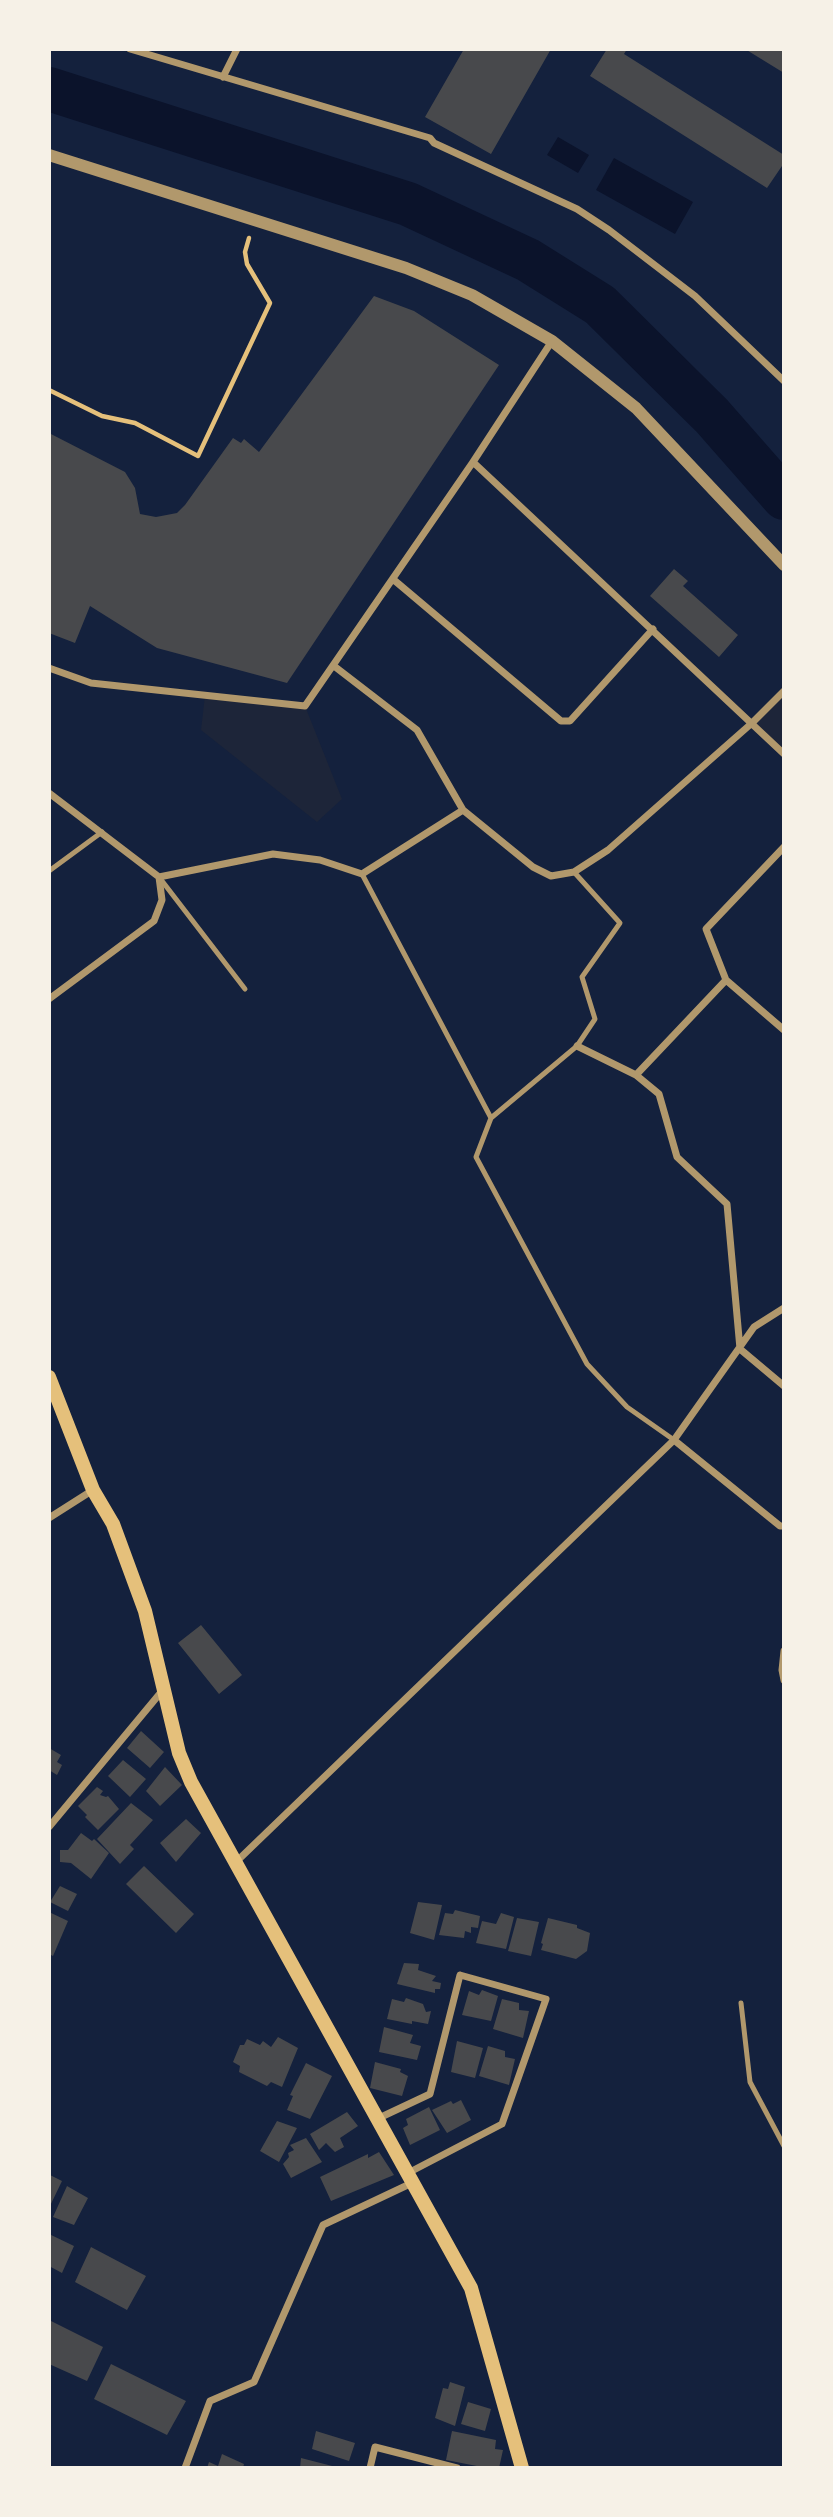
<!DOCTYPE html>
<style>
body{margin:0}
#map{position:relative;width:833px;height:2517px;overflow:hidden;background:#14213d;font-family:"Exo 2",sans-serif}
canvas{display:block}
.frame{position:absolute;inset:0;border:51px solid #f6f1e7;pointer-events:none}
</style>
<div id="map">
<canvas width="833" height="2517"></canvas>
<div class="frame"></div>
</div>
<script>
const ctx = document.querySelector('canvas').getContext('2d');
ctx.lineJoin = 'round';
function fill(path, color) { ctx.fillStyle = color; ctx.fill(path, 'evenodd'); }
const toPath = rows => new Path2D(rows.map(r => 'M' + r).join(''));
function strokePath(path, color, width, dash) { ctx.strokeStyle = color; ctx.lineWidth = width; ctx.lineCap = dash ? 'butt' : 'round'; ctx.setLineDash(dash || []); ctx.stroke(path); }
fill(toPath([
 [784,691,784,754,752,723],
 [205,695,305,706,342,799,317,822,201,730]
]), '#1d2539');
fill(toPath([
 [558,137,589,155,578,173,547,155],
 [614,158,693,202,675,234,596,190]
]), '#0b132b');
strokePath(toPath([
 [49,89,408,204,528,260,600,305,712,416,784,498]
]), '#0b132b', 44);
fill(toPath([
 [464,49,551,49,491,154,425,117],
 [607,49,627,49,624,54,784,155,784,163,767,188,590,76],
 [745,49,784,49,784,73],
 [374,296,414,311,499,365,287,683,157,648,90,606,75,643,49,633,49,433,125,472,135,488,140,514,156,517,177,513,185,505,233,438,241,443,244,439,259,452],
 [674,569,688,581,683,586,738,635,719,657,650,596],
 [201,1625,242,1675,219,1694,178,1643],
 [141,1731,164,1752,150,1768,127,1748],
 [49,1748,61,1755,57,1762,62,1765,57,1775,49,1770],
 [123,1760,146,1779,130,1797,108,1776],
 [165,1767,182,1785,160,1806,146,1791],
 [97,1787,103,1791,100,1795,106,1797,108,1796,119,1809,98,1830,85,1817,87,1815,78,1806],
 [131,1803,153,1820,130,1845,134,1849,120,1864,97,1839],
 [186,1819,201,1833,176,1862,160,1843],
 [81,1833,92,1841,94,1839,109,1853,91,1879,71,1863,60,1862,60,1850,68,1850],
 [144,1866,194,1914,176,1933,126,1884],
 [60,1886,77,1894,68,1911,50,1902],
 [418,1902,442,1905,434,1940,410,1933],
 [455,1910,480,1916,478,1928,471,1927,471,1933,465,1931,464,1938,439,1935,445,1913,453,1914],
 [49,1912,68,1921,53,1956,49,1954],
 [501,1913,514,1917,506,1949,476,1943,482,1921,496,1924],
 [517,1918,539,1922,531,1956,508,1951],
 [548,1918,577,1925,577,1928,590,1933,587,1951,576,1959,541,1950,543,1944,541,1943],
 [404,1963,419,1964,418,1970,436,1976,432,1981,441,1983,440,1989,435,1989,435,1993,397,1984],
 [482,1990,498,1996,491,2021,462,2015,469,1991,479,1995],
 [406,1998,423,2004,426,2012,431,2011,428,2024,412,2021,412,2024,387,2019,392,1999,404,2002],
 [502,1999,519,2003,519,2010,529,2011,523,2038,493,2029],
 [384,2027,413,2035,410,2043,421,2046,417,2060,379,2052],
 [278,2037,298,2048,282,2087,271,2082,267,2086,239,2072,240,2066,233,2062,240,2045,244,2045,247,2039,260,2045,263,2041,271,2047],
 [457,2041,483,2048,475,2078,451,2072],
 [488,2046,505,2051,505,2057,515,2059,509,2085,479,2076],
 [375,2062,401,2069,400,2072,408,2076,402,2096,370,2088],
 [306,2063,332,2076,310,2119,287,2110,293,2096,290,2095],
 [461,2100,471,2120,447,2133,432,2110,451,2101,453,2104],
 [429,2107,440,2130,410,2145,403,2128,408,2125,406,2119],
 [347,2112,358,2126,340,2138,344,2147,335,2152,326,2143,319,2150,310,2134],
 [277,2121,297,2128,279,2162,260,2151],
 [306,2138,322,2162,291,2178,283,2164,289,2157,288,2153,294,2150,290,2145],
 [379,2152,394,2175,331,2201,320,2177,368,2154,368,2158],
 [50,2175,62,2181,49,2208,49,2177],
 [67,2186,88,2198,74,2225,53,2217],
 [49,2234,74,2246,62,2273,49,2266],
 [91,2247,146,2276,127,2310,75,2282],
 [49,2320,103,2347,87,2381,49,2364],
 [111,2364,186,2401,167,2435,94,2399],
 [450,2382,465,2387,455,2426,435,2418,443,2388,448,2389],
 [468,2402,491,2409,485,2431,461,2424],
 [316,2431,355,2443,349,2461,312,2449],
 [452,2431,496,2440,495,2449,503,2450,499,2468,487,2468,446,2460],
 [222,2454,244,2464,243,2468,207,2468,209,2462,218,2466],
 [301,2458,336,2467,336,2468,300,2468]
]), '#48494c');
strokePath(toPath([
 [49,390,102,416,135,423,198,456,270,303,247,264,245,252,249,238]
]), '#e5c07b', 4.5);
strokePath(toPath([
 [49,871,102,832],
 [574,872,620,923,582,977,595,1019,577,1046,491,1118,476,1157,587,1364,627,1407,674,1440],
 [362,874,491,1118],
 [159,877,245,989],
 [741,2003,750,2082,784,2146]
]), '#b1986c', 5);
strokePath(toPath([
 [130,49,430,138,434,143,577,209,609,230,695,296,784,381],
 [223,77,237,49],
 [552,341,473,462,784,754],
 [394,580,561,721,570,721,653,629],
 [334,666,417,730,463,810],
 [49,668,91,683,305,706,473,462],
 [49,793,159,877,273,854,320,860,362,874,463,810,533,867,551,876,574,872,608,850,752,723,784,691],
 [784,847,706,929,726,980,784,1030],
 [49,999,154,921,162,900,159,877],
 [577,1046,636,1075,659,1094,677,1157,727,1204,740,1349,784,1386],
 [636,1075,726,980],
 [674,1440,780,1526,784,1526],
 [49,1518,93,1490],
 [784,1651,782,1670,784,1680],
 [49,1827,162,1691],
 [236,1862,674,1440,754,1327,784,1308],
 [379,2118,430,2094,460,1975,546,1999,502,2124,408,2173],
 [185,2468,210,2401,254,2382,323,2225,414,2182],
 [370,2468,375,2447,457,2468]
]), '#b1986c', 7);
strokePath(toPath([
 [49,155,406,268,472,295,552,341,636,408,784,565]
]), '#b1986c', 12);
strokePath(toPath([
 [49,1377,93,1490,113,1524,145,1611,179,1753,191,1782,471,2288,522,2468]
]), '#e5c07b', 14);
</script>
